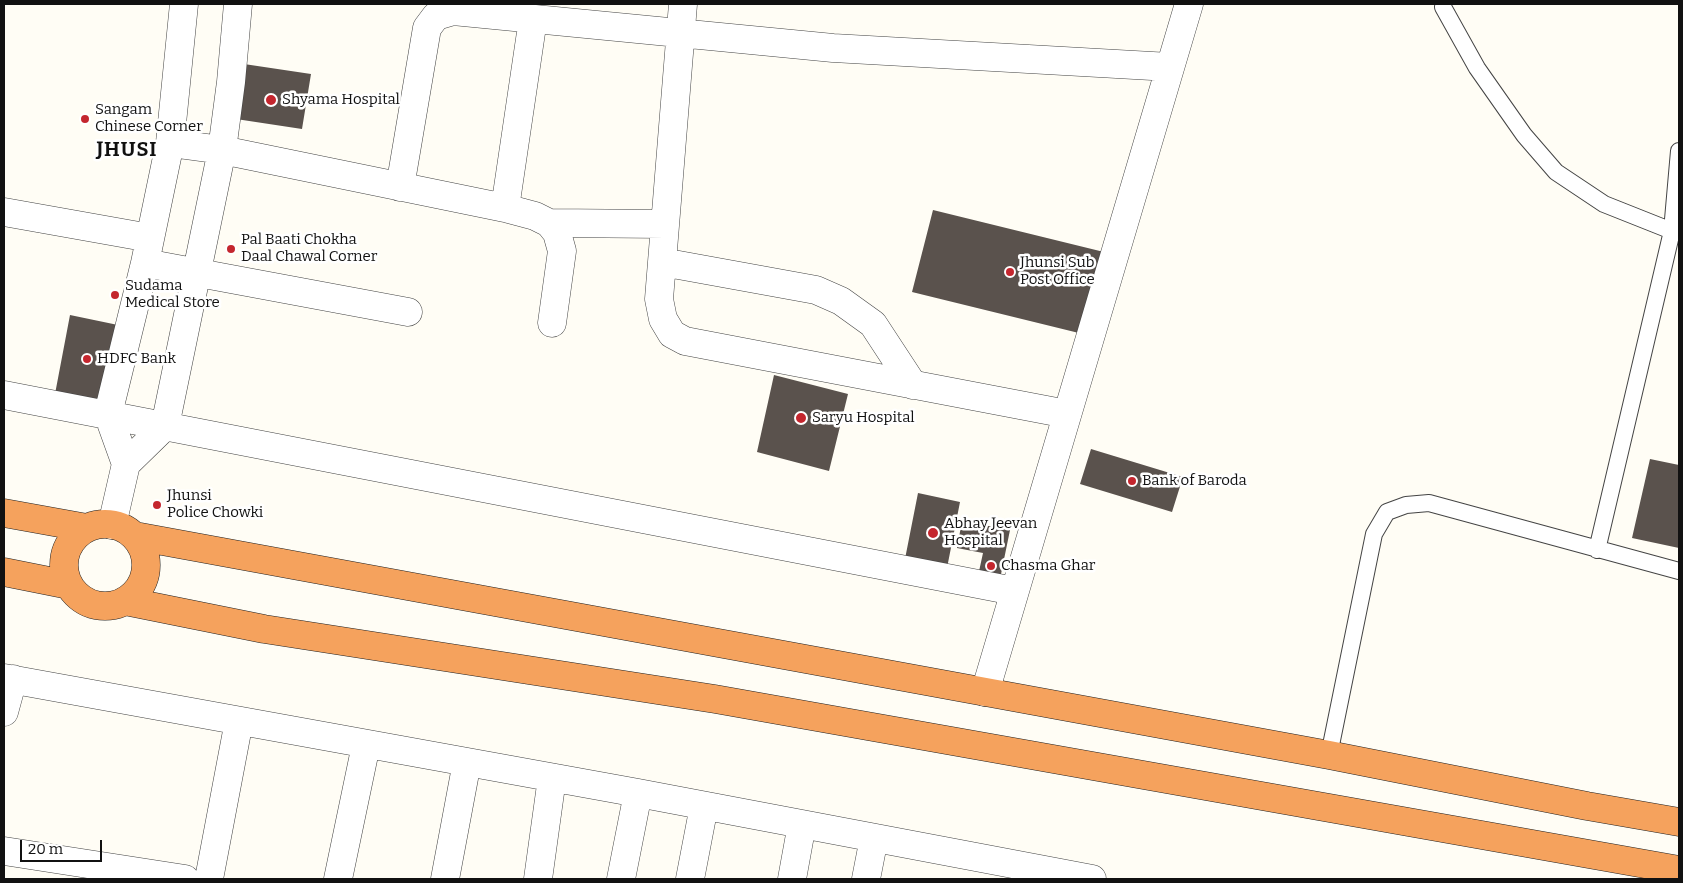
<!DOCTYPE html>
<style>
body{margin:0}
#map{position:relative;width:1683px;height:883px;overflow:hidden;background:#fffdf5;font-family:Bitter,serif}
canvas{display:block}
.frame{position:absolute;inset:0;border:5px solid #111;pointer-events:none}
.scale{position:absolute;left:20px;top:840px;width:82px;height:22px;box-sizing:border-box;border:2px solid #111;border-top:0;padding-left:6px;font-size:15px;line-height:18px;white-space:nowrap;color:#111;-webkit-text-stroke:4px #fff;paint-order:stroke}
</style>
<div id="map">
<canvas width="1683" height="883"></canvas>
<div class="frame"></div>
<div class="scale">20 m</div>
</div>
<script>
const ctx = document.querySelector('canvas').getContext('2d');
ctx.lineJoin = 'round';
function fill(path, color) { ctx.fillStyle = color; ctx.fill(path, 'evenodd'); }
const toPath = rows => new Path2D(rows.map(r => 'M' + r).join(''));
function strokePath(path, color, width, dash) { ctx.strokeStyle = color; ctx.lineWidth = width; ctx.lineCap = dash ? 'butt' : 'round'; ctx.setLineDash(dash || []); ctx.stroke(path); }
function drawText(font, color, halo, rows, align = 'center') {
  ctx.font = font + ' Bitter,serif'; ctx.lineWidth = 5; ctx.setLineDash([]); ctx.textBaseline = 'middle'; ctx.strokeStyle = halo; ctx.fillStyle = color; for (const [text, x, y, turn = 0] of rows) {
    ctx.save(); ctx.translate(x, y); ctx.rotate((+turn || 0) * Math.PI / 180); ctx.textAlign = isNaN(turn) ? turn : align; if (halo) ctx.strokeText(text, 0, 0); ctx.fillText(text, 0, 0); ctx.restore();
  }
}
fill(toPath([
 [244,64,311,74,302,129,236,119],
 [933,210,1108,253,1087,335,912,292],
 [70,315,118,325,103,403,55,394],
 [774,375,848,394,829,471,757,452],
 [1091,449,1183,477,1172,512,1080,484],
 [1650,459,1679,465,1679,548,1632,538],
 [918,493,960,502,946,573,904,564],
 [962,521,1010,530,1000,579,978,576,983,553,957,548]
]), '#5a524d');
const lane = toPath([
 [1443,7,1477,68,1524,135,1556,172,1604,204,1672,231,1679,151],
 [1597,550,1672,231,1679,233],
 [1329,755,1374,534,1387,512,1406,505,1429,503,1679,571]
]);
const street = toPath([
 [683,4,659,299,663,319,672,334,685,341,1067,414],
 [170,143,222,150,505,208,533,19],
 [400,187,427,28,436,16,453,11,833,48,1170,67],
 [505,208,535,216,549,223,557,233,562,251,552,323],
 [4,212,150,238],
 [549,223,665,224],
 [662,262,816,290,841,301,873,324,913,385],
 [145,263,408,312],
 [4,395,1014,591],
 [126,464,108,414,145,263,170,143,184,4],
 [112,525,126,464,165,426,222,150,231,82,238,4],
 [4,678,638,793,1092,879],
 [985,692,1189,4],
 [4,712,13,679],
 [4,851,185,879],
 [209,879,239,721],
 [338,879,366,745],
 [445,879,467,762],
 [538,879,552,778],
 [621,879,638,793],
 [690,879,704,806],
 [792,879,802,824],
 [866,879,874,838]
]);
const highway = toPath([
 [4,513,87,528],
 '64 565a41 41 0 1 1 82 0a41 41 0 1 1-82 0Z',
 [135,536,1329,755,1587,806,1679,822],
 [4,572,69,585],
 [125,601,264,629,715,699,1679,870]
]);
strokePath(lane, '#444', 18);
strokePath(street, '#444', 29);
strokePath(highway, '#222', 29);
strokePath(lane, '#fff', 16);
strokePath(street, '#fff', 28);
strokePath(highway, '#f5a25d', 28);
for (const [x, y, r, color] of [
 [271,100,6,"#c4262e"],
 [85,119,5,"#c4262e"],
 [231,249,5,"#c4262e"],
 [1010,272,5,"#c4262e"],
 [115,295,5,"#c4262e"],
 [87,359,5,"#c4262e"],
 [801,418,6,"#c4262e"],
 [1132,481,5,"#c4262e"],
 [157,505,5,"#c4262e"],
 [933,533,6,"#c4262e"],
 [991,566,5,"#c4262e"]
]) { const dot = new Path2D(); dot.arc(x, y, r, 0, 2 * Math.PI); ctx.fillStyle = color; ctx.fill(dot); strokePath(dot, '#fff', 2); }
drawText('15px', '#111', '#fff', [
 ["Shyama Hospital",282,100],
 ["Sangam",95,110],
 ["Chinese Corner",95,127],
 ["Pal Baati Chokha",241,240],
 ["Daal Chawal Corner",241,257],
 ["Jhunsi Sub",1020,263],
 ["Post Office",1020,280],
 ["Sudama",125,286],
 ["Medical Store",125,303],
 ["HDFC Bank",97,359],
 ["Saryu Hospital",812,418],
 ["Bank of Baroda",1142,481],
 ["Jhunsi",167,496],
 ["Police Chowki",167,513],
 ["Abhay Jeevan",944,524],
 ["Hospital",944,541],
 ["Chasma Ghar",1001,566]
], 'left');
ctx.letterSpacing = '1px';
drawText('bold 20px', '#111', '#fff', [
 ["JHUSI",127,150]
]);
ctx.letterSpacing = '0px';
</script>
